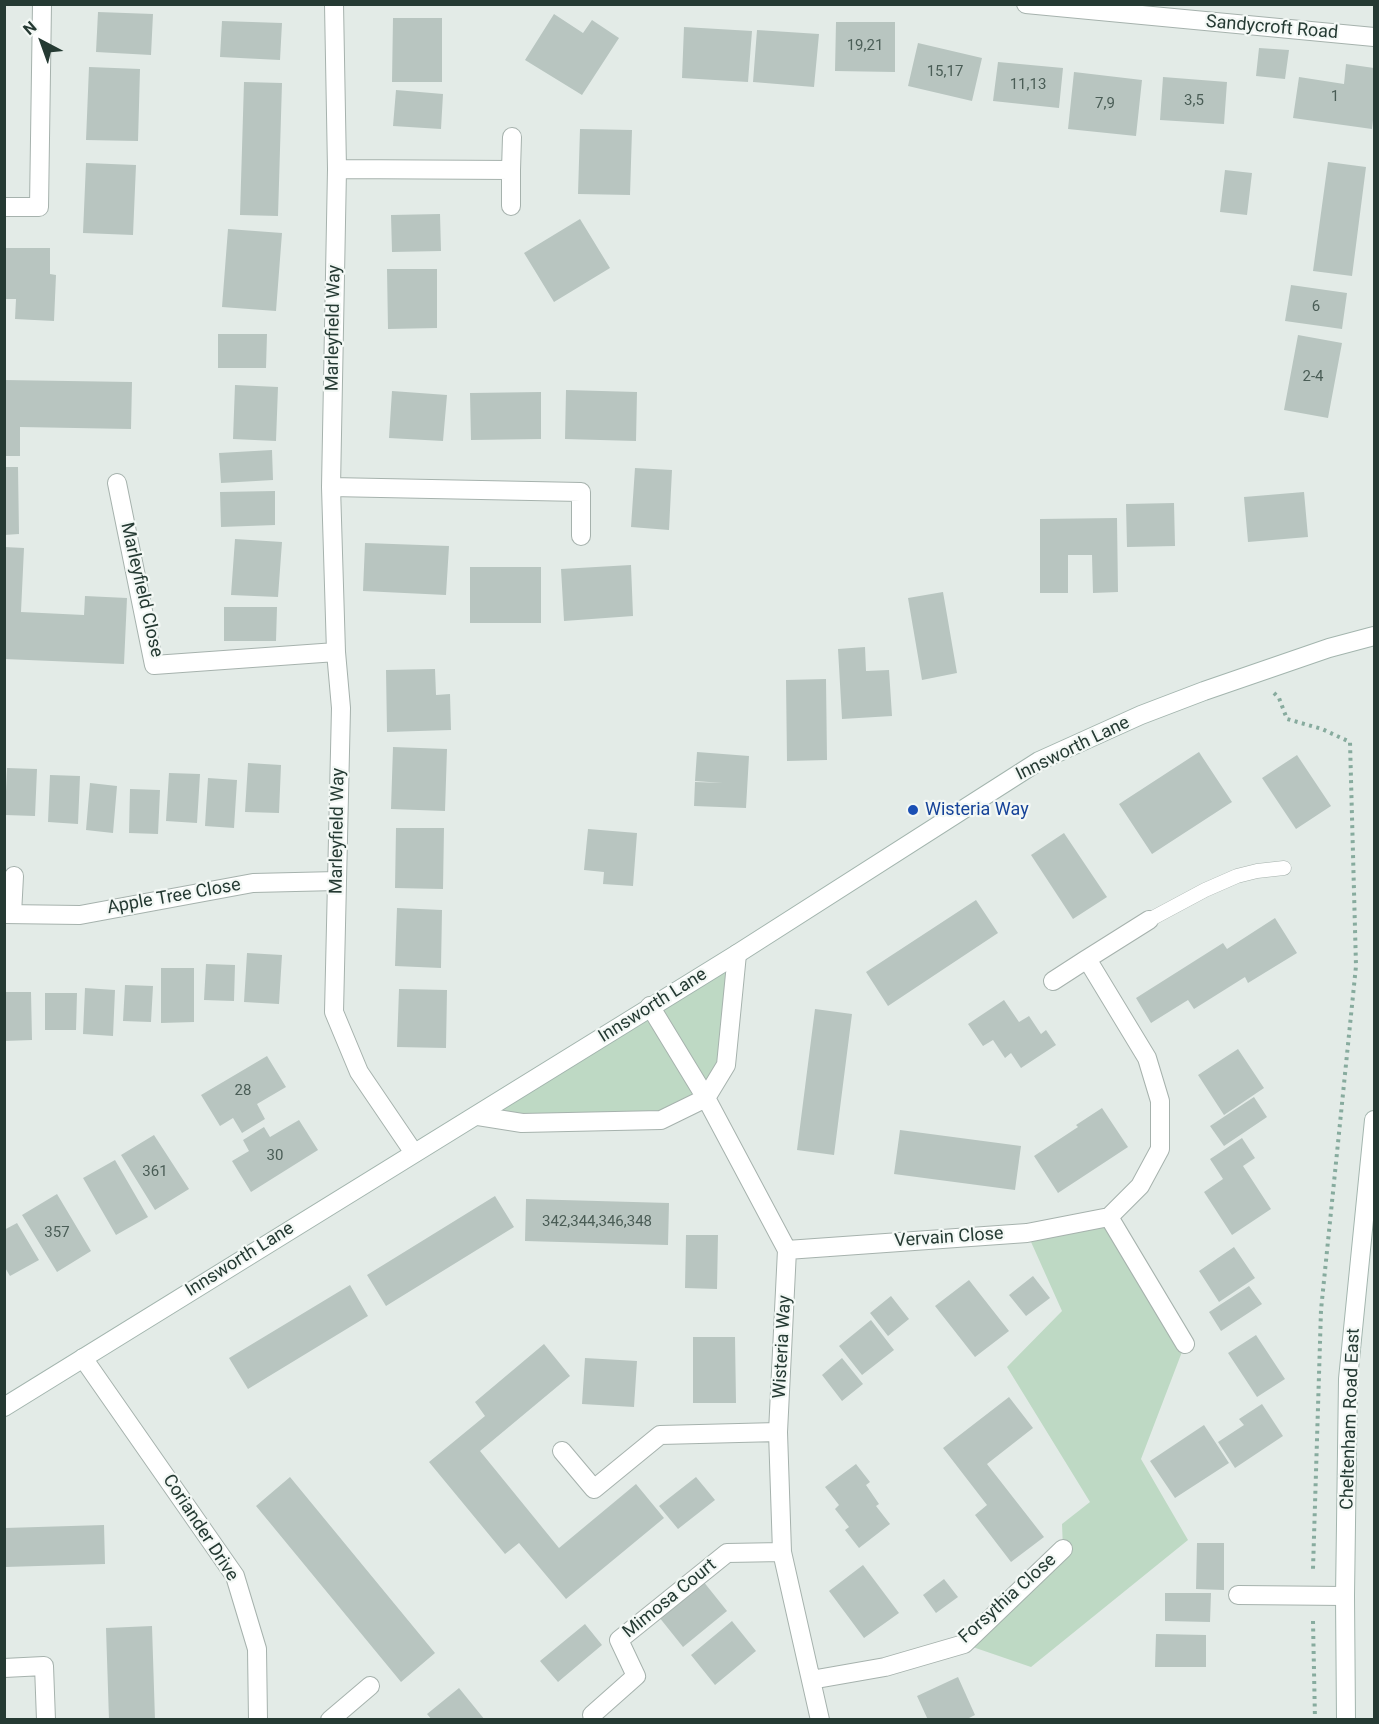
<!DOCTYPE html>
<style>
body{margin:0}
#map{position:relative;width:1379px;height:1724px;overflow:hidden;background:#e3ebe7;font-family:Roboto,sans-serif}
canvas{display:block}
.frame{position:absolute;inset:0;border:6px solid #253a33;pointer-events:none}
.north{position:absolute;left:12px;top:12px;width:60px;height:60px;-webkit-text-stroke:4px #f3f8f5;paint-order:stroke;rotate:319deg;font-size:16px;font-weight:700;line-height:24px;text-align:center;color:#253a33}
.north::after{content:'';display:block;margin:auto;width:21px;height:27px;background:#253a33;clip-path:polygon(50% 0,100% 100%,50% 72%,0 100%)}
</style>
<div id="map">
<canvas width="1379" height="1724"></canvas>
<div class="frame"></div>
<div class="north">N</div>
</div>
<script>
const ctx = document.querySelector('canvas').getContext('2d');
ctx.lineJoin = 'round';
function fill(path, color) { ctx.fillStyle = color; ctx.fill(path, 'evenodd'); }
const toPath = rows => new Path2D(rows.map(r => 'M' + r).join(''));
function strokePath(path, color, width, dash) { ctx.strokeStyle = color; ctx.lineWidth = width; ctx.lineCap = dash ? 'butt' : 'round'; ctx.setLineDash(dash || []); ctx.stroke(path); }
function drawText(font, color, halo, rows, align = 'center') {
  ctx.font = font + ' Roboto,sans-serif'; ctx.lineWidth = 4.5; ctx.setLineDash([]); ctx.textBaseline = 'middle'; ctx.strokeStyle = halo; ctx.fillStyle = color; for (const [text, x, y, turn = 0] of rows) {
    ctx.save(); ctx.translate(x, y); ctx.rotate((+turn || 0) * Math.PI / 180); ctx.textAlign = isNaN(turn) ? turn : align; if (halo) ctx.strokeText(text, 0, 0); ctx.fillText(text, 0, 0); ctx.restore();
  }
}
fill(toPath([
 [737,954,726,1065,706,1098,661,1120,478,1116],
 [1109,1217,1185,1344,1141,1459,1188,1540,1031,1667,964,1644,1063,1549,1062,1524,1090,1502,1007,1367,1062,1311,1027,1233]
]), '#bed9c4');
fill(toPath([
 [98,12,153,14,151,55,96,52],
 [554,14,583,33,592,20,619,38,582,95,525,60],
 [393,18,442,18,442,82,392,82],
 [222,21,282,23,280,60,220,57],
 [836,22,895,22,895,72,835,71],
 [684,27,752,31,748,82,682,78],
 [757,30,819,34,814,87,753,82],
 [918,43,982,58,972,101,908,86],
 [1259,48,1289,50,1285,79,1256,76],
 [998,62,1063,68,1059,108,993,101],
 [1346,64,1374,68,1374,111,1372,129,1293,118,1299,77,1344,84],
 [89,67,140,69,138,141,86,140],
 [1074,72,1142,80,1136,136,1068,129],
 [1163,77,1227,82,1224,124,1160,120],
 [244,82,282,83,278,216,240,215],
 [396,90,443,94,441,129,393,126],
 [580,129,632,130,630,195,578,194],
 [1328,162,1366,167,1352,276,1313,271],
 [86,163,136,165,133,235,83,233],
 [1225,170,1252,173,1247,215,1220,212],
 [440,214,441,251,392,252,391,215],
 [580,219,610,268,554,302,524,253],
 [228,229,282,233,276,311,222,307],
 [4,248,50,248,50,274,56,275,54,321,15,319,16,299,4,299],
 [387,269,437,269,437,328,388,329],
 [1291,285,1347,293,1342,329,1285,321],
 [218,334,267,334,266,368,218,368],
 [1298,335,1342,343,1328,418,1284,410],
 [4,380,132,382,131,429,20,427,20,456,4,456],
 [235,385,278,387,276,441,233,439],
 [566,390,637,392,636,441,565,439],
 [392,391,447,395,443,441,389,438],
 [541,392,541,439,471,440,470,393],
 [272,450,273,480,221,483,219,453],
 [4,467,18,467,19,534,4,535],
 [635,468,672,470,669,530,631,527],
 [275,491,275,525,221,527,220,492],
 [1304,492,1308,537,1248,542,1244,497],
 [1174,503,1175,546,1127,547,1126,504],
 [1117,518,1118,592,1093,593,1092,555,1068,555,1068,593,1040,593,1040,519],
 [235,539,282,542,278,597,231,595],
 [365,543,449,546,446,595,363,591],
 [4,547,24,548,21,612,84,615,85,596,127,598,124,664,4,659],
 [631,565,633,616,564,621,561,569],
 [470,567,541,567,541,623,470,623],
 [943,592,957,673,922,680,908,598],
 [224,607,277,607,276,641,224,641],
 [865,647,866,671,889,670,892,716,842,719,838,649],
 [435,669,436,695,450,694,451,730,387,732,386,670],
 [826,679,827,760,787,761,786,680],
 [393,747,447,749,445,811,391,809],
 [697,752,749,756,746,808,694,806,695,782,723,783,695,781],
 [1199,752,1232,802,1152,854,1119,804],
 [1297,755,1331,806,1296,829,1262,778],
 [248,763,281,765,279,813,245,812],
 [7,768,37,769,35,816,5,815],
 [169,773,200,774,197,823,166,821],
 [50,775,80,776,78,824,48,822],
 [208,778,237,780,234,828,205,826],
 [90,783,117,786,113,833,86,830],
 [130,789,160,790,158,834,129,833],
 [396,828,444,828,443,889,395,888],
 [588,829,637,833,633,886,603,884,604,872,584,870],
 [1064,833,1107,897,1073,919,1031,855],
 [976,900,998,933,888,1006,866,972],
 [397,908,442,910,441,968,395,966],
 [1275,918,1297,953,1248,983,1245,977,1194,1009,1188,1000,1151,1023,1136,998,1223,943,1227,949],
 [247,953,282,955,279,1004,244,1002],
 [206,964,235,965,234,1001,204,1000],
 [161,968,194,968,194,1022,161,1023],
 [125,985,153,986,151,1022,123,1021],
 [85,988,115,990,113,1036,83,1034],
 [399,989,447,990,446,1048,397,1047],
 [4,992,31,992,32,1040,4,1041],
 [45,993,77,993,76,1030,45,1030],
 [1004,1000,1019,1022,1029,1016,1041,1034,1046,1030,1056,1045,1021,1068,1011,1053,1005,1058,993,1040,983,1046,968,1024],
 [815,1009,852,1014,834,1155,797,1150],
 [1238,1049,1264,1088,1224,1115,1198,1075],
 [267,1056,286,1087,257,1104,265,1119,242,1133,233,1118,220,1126,201,1095],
 [1254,1097,1267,1117,1224,1146,1210,1126],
 [1102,1108,1128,1147,1058,1193,1034,1156,1078,1127,1076,1125],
 [299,1120,318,1150,251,1192,232,1161,249,1151,243,1140,264,1127,270,1137],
 [900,1130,1021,1146,1015,1190,894,1174],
 [154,1135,189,1189,155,1210,121,1155],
 [1242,1138,1255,1158,1243,1166,1271,1209,1232,1235,1204,1192,1223,1179,1210,1159],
 [115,1160,148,1217,116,1235,83,1178],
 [57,1194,91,1251,57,1272,22,1215],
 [495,1196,514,1227,386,1306,367,1275],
 [526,1199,669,1203,668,1245,525,1241],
 [17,1223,39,1260,10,1276,4,1266,4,1230],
 [686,1235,718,1235,717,1289,685,1288],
 [1234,1247,1255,1278,1219,1302,1199,1271],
 [1033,1276,1050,1298,1026,1316,1009,1295],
 [969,1280,1009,1331,975,1357,935,1306],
 [350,1285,368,1316,248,1389,229,1358],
 [1249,1286,1262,1304,1221,1331,1209,1312],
 [891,1296,909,1319,888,1336,870,1313],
 [871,1320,894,1350,862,1375,839,1346],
 [1256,1335,1285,1379,1257,1397,1228,1353],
 [693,1337,735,1337,736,1403,693,1403],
 [544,1344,570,1376,480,1451,559,1548,636,1484,664,1518,566,1599,519,1543,505,1554,429,1462,485,1416,475,1402],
 [585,1358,637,1361,634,1407,582,1404],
 [842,1358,863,1384,842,1401,822,1375],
 [1009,1397,1033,1428,987,1464,1044,1537,1011,1562,975,1515,987,1505,943,1448],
 [1262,1404,1283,1436,1235,1468,1218,1442,1244,1425,1239,1419],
 [1204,1425,1229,1463,1175,1498,1150,1461],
 [856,1464,870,1482,866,1485,879,1504,876,1506,890,1524,859,1548,845,1530,849,1527,835,1509,839,1505,825,1487],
 [290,1477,435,1653,401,1682,256,1506],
 [696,1477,715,1500,678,1529,659,1506],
 [104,1525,105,1564,5,1567,5,1528],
 [1197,1543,1224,1543,1224,1590,1196,1589],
 [863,1565,899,1613,864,1638,829,1591],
 [944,1579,958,1597,936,1613,923,1595],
 [703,1581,727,1611,683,1647,659,1617],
 [1165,1593,1211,1593,1210,1622,1165,1621],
 [732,1621,756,1651,715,1685,691,1655],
 [585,1624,602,1645,558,1682,540,1661],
 [152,1626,155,1720,109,1720,106,1628],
 [1156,1634,1206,1635,1206,1667,1155,1667],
 [958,1677,975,1715,965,1720,928,1720,917,1696],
 [459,1688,485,1720,432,1720,427,1714]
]), '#b8c5c0');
const lane = toPath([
 [1149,920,1205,890,1237,876,1257,871,1284,868]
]);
const street = toPath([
 [334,4,337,169,331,487,336,652,341,708,334,1012,359,1072,414,1153],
 [1026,4,1374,37],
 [337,169,511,170,512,137],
 [511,206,511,170],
 [4,207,39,207,42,4],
 [117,483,154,665,336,652],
 [331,487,581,492,581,536],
 [4,914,80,915,253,883,337,881],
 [12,914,14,876],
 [1053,981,1087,959],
 [650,1006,706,1098,787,1250,778,1432,782,1552,820,1720],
 [478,1116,522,1123,661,1120,706,1098,726,1065,737,954],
 [1109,1217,1185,1344],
 [787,1250,1027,1233,1109,1217,1140,1186,1160,1149,1160,1101,1147,1058,1087,959,1149,920],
 [83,1358,235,1576,257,1649,258,1720],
 [562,1451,594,1489,660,1435,778,1432],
 [1238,1595,1345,1596],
 [4,1668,44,1666,46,1720],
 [811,1680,885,1667,964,1644,1063,1549],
 [592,1715,636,1676,619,1640,727,1553,782,1552],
 [330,1720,370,1686]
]);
const secondary = toPath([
 [4,1407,737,954,1039,761,1141,715,1204,691,1329,648,1374,636],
 [1346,1720,1345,1596,1348,1379,1374,1120]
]);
strokePath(lane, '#a6b2ad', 15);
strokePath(street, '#a6b2ad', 20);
strokePath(secondary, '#a3b5ae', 20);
strokePath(toPath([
 [1274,693,1279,698,1287,719,1322,729,1350,742,1356,966,1321,1310,1313,1569],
 [1313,1621,1315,1720]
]), '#87ab9e', 4, [3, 4.5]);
strokePath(lane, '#fff', 14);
strokePath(street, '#fff', 18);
strokePath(secondary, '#fff', 18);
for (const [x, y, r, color] of [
 [913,810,6,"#1a4fb4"]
]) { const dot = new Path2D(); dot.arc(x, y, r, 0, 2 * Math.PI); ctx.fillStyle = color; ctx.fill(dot); strokePath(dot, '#f3f8f5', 2); }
drawText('15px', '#4a5d56', null, [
 ["19,21",865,46],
 ["15,17",945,72],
 ["11,13",1028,85],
 ["1",1335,97],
 ["3,5",1194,101],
 ["7,9",1105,104],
 ["6",1316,307],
 ["2-4",1313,377],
 ["28",243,1091],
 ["30",275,1156],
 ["361",155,1172],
 ["342,344,346,348",597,1222],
 ["357",57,1233]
]);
drawText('18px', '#253a33', '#f3f8f5', [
 ["Sandycroft Road",1272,28,5],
 ["Marleyfield Way",334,328,-89],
 ["Marleyfield Close",141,590,77],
 ["Innsworth Lane",1073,749,-26],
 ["Marleyfield Way",338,831,-89],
 ["Apple Tree Close",174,897,-10],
 ["Innsworth Lane",653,1006,-32],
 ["Vervain Close",949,1238,-4],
 ["Innsworth Lane",240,1260,-32],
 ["Wisteria Way",783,1347,-87],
 ["Cheltenham Road East",1351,1419,-88],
 ["Coriander Drive",200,1528,57],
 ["Mimosa Court",670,1599,-39],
 ["Forsythia Close",1008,1599,-42]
]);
drawText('18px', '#164399', '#f3f8f5', [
 ["Wisteria Way",925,810]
], 'left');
</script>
